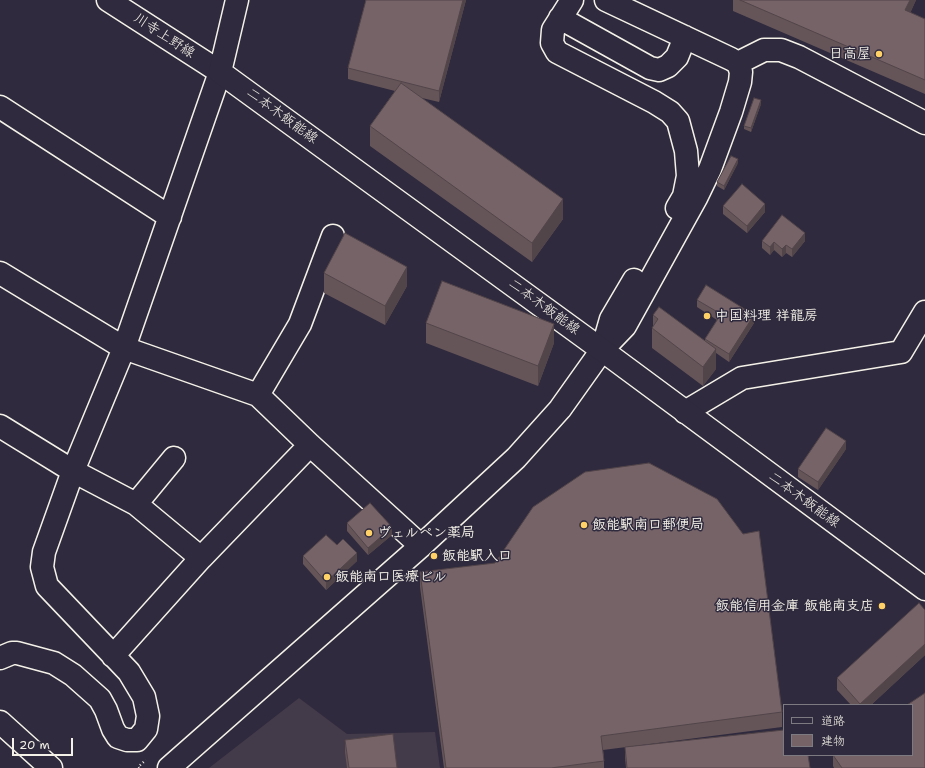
<!DOCTYPE html>
<meta charset="utf-8">
<style>
body{margin:0}
#map{position:relative;width:925px;height:768px;overflow:hidden;background:#2f2a3d;font-family:"Shantell Sans","Klee One",sans-serif}
canvas{display:block}
.legend{position:absolute;left:783px;top:704px;width:130px;height:52px;box-sizing:border-box;background:#2f2a3d;border:1px solid #7e7a81;margin:0;padding:5px 7px;list-style:none;font-size:12px;color:#f4f1e8}
.legend li{display:flex;align-items:center;gap:8px;height:20px}
.legend b{width:20px;border:1px solid #7e7a81}
.scale{position:absolute;left:12px;top:738px;width:61px;height:18px;box-sizing:border-box;border:2px solid #f4f1e8;border-top:0;padding-left:5px;font-size:12px;line-height:14px;white-space:nowrap;color:#f4f1e8;-webkit-text-stroke:3px #2f2a3d;paint-order:stroke}
</style>
<div id="map">
<canvas width="925" height="768"></canvas>
<ul class="legend">
<li><b style="height:5px;background:#2f2a3d"></b>道路</li>
<li><b style="height:11px;background:#756368"></b>建物</li>
</ul>
<div class="scale">20 m</div>
</div>
<script>
const ctx = document.querySelector('canvas').getContext('2d');
ctx.lineJoin = 'round';
function fill(path, color) { ctx.fillStyle = color; ctx.fill(path, 'evenodd'); }
const toPath = rows => new Path2D(rows.map(r => 'M' + r).join(''));
function strokePath(path, color, width, dash) { ctx.strokeStyle = color; ctx.lineWidth = width; ctx.lineCap = dash ? 'butt' : 'round'; ctx.setLineDash(dash || []); ctx.stroke(path); }
function drawText(font, color, halo, rows, align = 'center') {
  ctx.font = font + ' "Shantell Sans","Klee One",sans-serif'; ctx.lineWidth = 3; ctx.setLineDash([]); ctx.textBaseline = 'middle'; ctx.strokeStyle = halo; ctx.fillStyle = color; for (const [text, x, y, turn = 0] of rows) {
    ctx.save(); ctx.translate(x, y); ctx.rotate((+turn || 0) * Math.PI / 180); ctx.textAlign = isNaN(turn) ? turn : align; if (halo) ctx.strokeText(text, 0, 0); ctx.fillText(text, 0, 0); ctx.restore();
  }
}
fill(toPath([
 [299,698,347,734,435,732,440,768,209,768]
]), '#443b4a');
const minor = toPath([
 [572,0,553,30,552,43,557,52,654,102,670,112,678,121,686,151,688,176,684,196,677,208],
 [560,18,650,68,659,70,668,66,677,57,685,37],
 [738,63,764,50,781,50,799,57,925,123],
 [0,107,170,217],
 [0,273,124,348,258,395,310,445,421,546],
 [603,347,611,319,634,280],
 [258,395,300,324,333,236],
 [685,412,742,378,901,352,925,312],
 [0,426,73,471,136,504,201,558],
 [136,504,174,458],
 [113,656,201,558,310,445],
 [0,658,12,653,17,653,54,663,73,675,100,699,106,710,113,729,118,737,127,740,137,740,146,729,148,716,144,697,129,672,47,586,42,567,44,552,73,471,124,348,220,72,108,0],
 [0,722,51,768],
 [169,768,421,546,516,458,560,409,602,350,625,326,696,198,710,169,731,112,740,82,741,72,738,63,731,59,606,0]
]);
const major = toPath([
 [237,0,220,72,602,350,925,589]
]);
strokePath(minor, '#f4f1e8', 25);
strokePath(major, '#f4f1e8', 25);
strokePath(toPath([
 [139,768,138,767,146,760]
]), '#f4f1e8', 2.5, [1, 3]);
strokePath(minor, '#2f2a3d', 22);
strokePath(major, '#2f2a3d', 22);
fill(toPath([
 [366,0,466,0,439,102,422,98,563,219,532,262,370,146,370,126,395,91,348,79,348,68],
 [733,0,916,0,910,13,925,19,925,94,733,11],
 [761,104,751,132,744,129,744,126],
 [738,163,724,190,717,186,717,182],
 [723,206,765,212,747,233,723,214],
 [762,241,805,241,792,257,786,253,782,257,774,250,770,255,762,248],
 [324,273,407,286,385,325,324,293],
 [697,300,754,323,729,362,716,353,716,369,703,386,652,348,652,328,653,327,653,315,705,341,705,339,717,320,697,307],
 [426,323,554,343,538,386,426,343],
 [846,449,818,490,798,477,798,469],
 [347,523,392,535,368,555,347,531],
 [743,534,782,712,782,727,603,750,604,761,604,768,444,768,420,587,420,572],
 [303,556,357,561,326,590,303,564],
 [925,610,925,655,871,705,851,705,837,690,837,678],
 [345,740,397,768,347,768,345,752],
 [625,747,810,768,626,768,625,758],
 [833,755,912,755,925,768,834,768,833,766]
]), '#655559');
fill(toPath([
 [463,0,466,0,439,102,439,91],
 [910,0,916,0,905,25,905,10],
 [761,100,761,104,751,132,751,128],
 [738,159,738,163,724,190,724,186],
 [563,199,563,219,532,262,532,243],
 [765,204,765,212,747,233,747,226],
 [805,233,805,241,792,257,792,249],
 [774,242,774,250,770,255,770,247],
 [786,245,786,253,782,257,782,249],
 [407,267,407,286,385,325,385,306],
 [754,315,754,323,729,362,729,354],
 [554,324,554,343,538,386,538,366],
 [716,349,716,369,703,386,703,367],
 [846,441,846,449,818,490,818,482],
 [392,527,392,535,368,555,368,548],
 [357,553,357,561,326,590,326,582],
 [925,644,925,655,871,705,860,705,860,704]
]), '#524549');
const building = toPath([
 [366,0,463,0,439,91,348,68,366,0],
 [740,0,910,0,905,10,925,19,925,80,740,0],
 [401,83,563,199,532,243,370,126,401,83],
 [754,98,761,100,751,128,744,126,754,98],
 [731,156,738,159,724,186,717,182,731,156],
 [742,184,765,204,747,226,723,206,742,184],
 [782,215,805,233,792,249,786,245,782,249,774,242,770,247,762,241,782,215],
 [345,233,407,267,385,306,324,273,345,233],
 [442,281,554,324,538,366,426,323,442,281],
 [706,285,754,315,729,354,705,339,721,314,697,300,706,285],
 [659,307,716,349,703,367,652,328,658,319,653,315,659,307],
 [826,428,846,441,818,482,798,469,826,428],
 [649,463,717,499,743,534,759,531,782,712,601,736,604,761,551,768,446,768,420,572,495,563,533,507,585,472,649,463],
 [370,503,392,527,368,548,347,523,370,503],
 [326,535,337,545,343,539,357,553,326,582,303,556,326,535],
 [919,603,925,610,925,644,860,704,837,678,919,603],
 [925,693,925,768,842,768,833,755,912,755,912,705,907,705,925,693],
 [784,730,784,755,808,755,810,768,627,768,625,747,784,730],
 [393,734,397,768,349,768,345,740,393,734]
]);
fill(building, '#756368');
strokePath(building, '#524549', 1);
for (const [x, y, r, color] of [
 [879,54,4,"#ffd166"],
 [707,316,4,"#ffd166"],
 [584,525,4,"#ffd166"],
 [369,533,4,"#ffd166"],
 [434,556,4,"#ffd166"],
 [327,577,4,"#ffd166"],
 [882,606,4,"#ffd166"]
]) { const dot = new Path2D(); dot.arc(x, y, r, 0, 2 * Math.PI); ctx.fillStyle = color; ctx.fill(dot); strokePath(dot, '#2f2a3d', 1.5); }
drawText('14px', '#f4f1e8', '#2f2a3d', [
 ["川寺上野線",164,36,33],
 ["二本木飯能線",282,116,36],
 ["二本木飯能線",544,307,36],
 ["二本木飯能線",804,500,36]
]);
drawText('bold 14px', '#f4f1e8', '#2f2a3d', [
 ["日高屋",871,54,"right"],
 ["中国料理 祥龍房",715,316],
 ["飯能駅南口郵便局",592,525],
 ["ヴェルペン薬局",377,533],
 ["飯能駅入口",442,556],
 ["飯能南口医療ビル",335,577],
 ["飯能信用金庫 飯能南支店",874,606,"right"]
], 'left');
</script>
